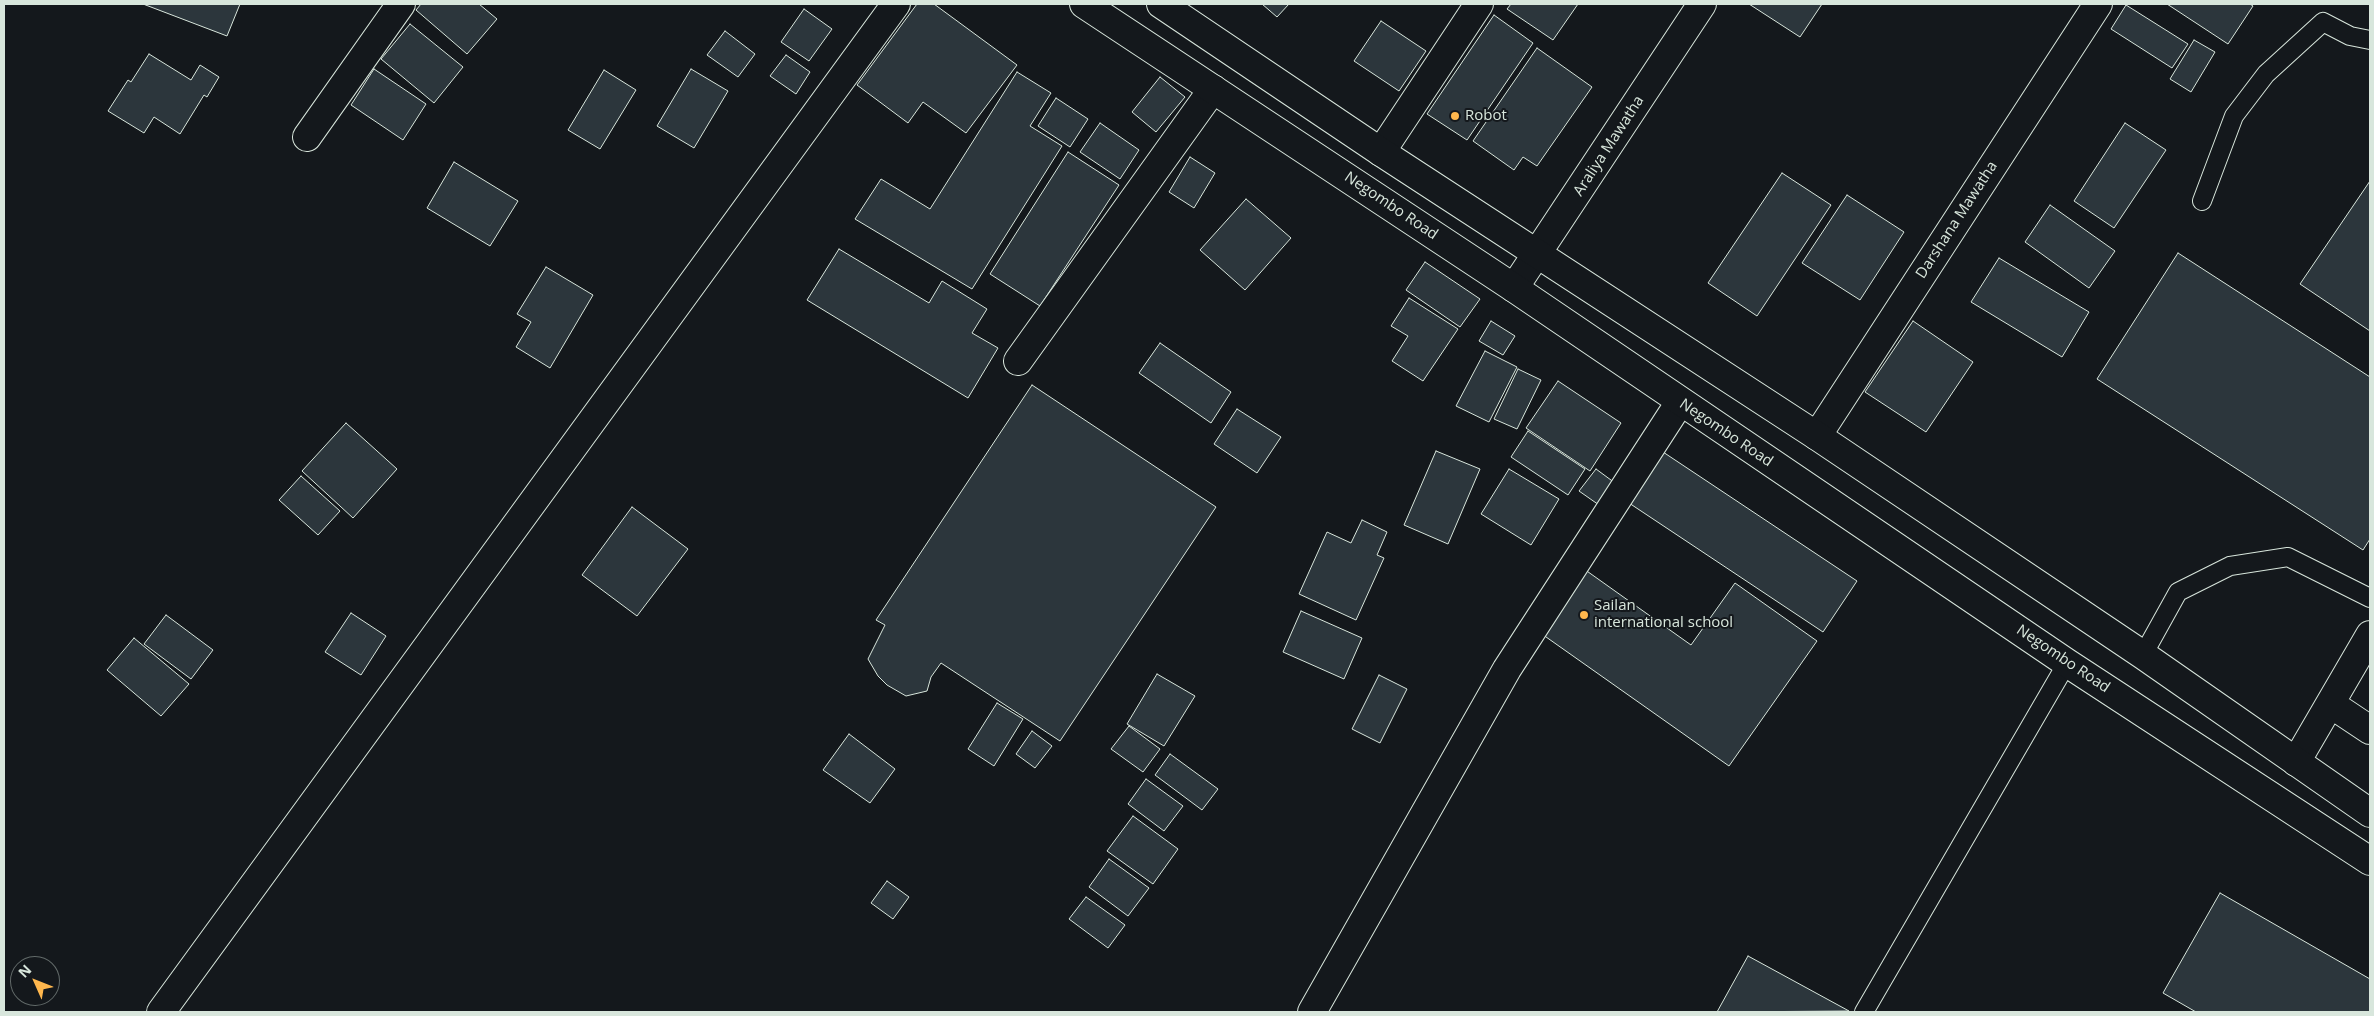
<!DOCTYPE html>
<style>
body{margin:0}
#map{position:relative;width:2374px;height:1016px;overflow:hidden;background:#14181c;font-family:"Open Sans",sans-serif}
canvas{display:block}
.frame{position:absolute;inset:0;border:5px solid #d8e6dc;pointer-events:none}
.north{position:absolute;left:10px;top:956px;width:50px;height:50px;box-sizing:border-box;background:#14181c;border:1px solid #626a69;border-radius:50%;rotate:314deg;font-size:14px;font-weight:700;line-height:20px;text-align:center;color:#d8e6dc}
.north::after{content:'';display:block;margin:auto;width:18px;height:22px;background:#ffb74d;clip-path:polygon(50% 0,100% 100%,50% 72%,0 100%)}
</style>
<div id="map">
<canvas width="2374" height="1016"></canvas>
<div class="frame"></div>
<div class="north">N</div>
</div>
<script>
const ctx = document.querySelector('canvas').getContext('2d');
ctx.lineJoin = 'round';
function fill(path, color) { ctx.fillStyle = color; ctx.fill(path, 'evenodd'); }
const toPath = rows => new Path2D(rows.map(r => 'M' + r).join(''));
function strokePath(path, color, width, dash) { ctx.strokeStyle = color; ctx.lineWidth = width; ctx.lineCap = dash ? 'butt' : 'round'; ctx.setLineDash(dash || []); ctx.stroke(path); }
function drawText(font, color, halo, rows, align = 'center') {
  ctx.font = font + ' "Open Sans",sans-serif'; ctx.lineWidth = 4; ctx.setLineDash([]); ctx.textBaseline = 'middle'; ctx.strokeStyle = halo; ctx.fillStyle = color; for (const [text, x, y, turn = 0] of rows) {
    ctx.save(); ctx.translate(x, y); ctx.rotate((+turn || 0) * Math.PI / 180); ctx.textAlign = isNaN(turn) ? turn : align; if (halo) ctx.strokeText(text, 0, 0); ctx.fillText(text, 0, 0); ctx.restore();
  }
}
const building = toPath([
 [143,4,240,4,227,36,143,4],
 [421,4,479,4,497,19,467,54,416,10,421,4],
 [917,4,934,4,1017,65,966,133,923,102,908,123,857,85,917,4],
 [1262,4,1289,4,1277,17,1262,4],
 [1511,4,1578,4,1553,40,1507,9,1511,4],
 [1749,4,1822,4,1800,37,1749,4],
 [2167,4,2250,4,2253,6,2228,44,2167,4],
 [2126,5,2188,44,2172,68,2111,29,2126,5],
 [804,9,832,29,809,61,781,42,804,9],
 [1494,15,1533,43,1467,140,1427,114,1494,15],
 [1381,21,1426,51,1399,91,1354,61,1381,21],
 [410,24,463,67,434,103,381,59,410,24],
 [725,31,755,54,738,77,707,55,725,31],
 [2194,40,2215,52,2191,92,2170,79,2194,40],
 [1537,48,1592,87,1537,166,1523,157,1514,170,1473,141,1537,48],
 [149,54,191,80,200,65,219,77,207,97,204,95,180,134,154,117,144,133,108,111,128,80,131,82,149,54],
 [786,55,810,72,796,94,770,76,786,55],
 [374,69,426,104,403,140,351,105,374,69],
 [691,69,728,91,694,148,657,126,691,69],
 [604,70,636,90,600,149,568,130,604,70],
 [1017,72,1051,93,1030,126,1062,146,972,289,855,219,881,179,930,209,1017,72],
 [1160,77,1185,97,1156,132,1132,112,1160,77],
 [1056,98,1088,119,1070,147,1038,126,1056,98],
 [1100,123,1139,150,1120,179,1080,152,1100,123],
 [2125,123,2166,150,2114,228,2074,201,2125,123],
 [1068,152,1119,185,1040,306,990,274,1068,152],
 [1190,157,1215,173,1194,208,1169,192,1190,157],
 [454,162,518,201,490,246,427,208,454,162],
 [1782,173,1831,205,1757,316,1708,283,1782,173],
 [2370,181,2370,331,2300,284,2370,181],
 [1847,195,1904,232,1860,300,1802,263,1847,195],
 [1246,199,1291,238,1245,290,1200,250,1246,199],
 [2050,205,2115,251,2089,288,2025,242,2050,205],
 [839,249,929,303,942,281,987,309,972,333,998,348,968,398,807,300,839,249],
 [2178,253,2370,377,2370,539,2363,550,2097,379,2178,253],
 [1999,258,2089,312,2062,357,1971,302,1999,258],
 [1425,262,1480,299,1460,327,1406,290,1425,262],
 [546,267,593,295,550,368,516,347,531,322,517,314,546,267],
 [1409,298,1458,329,1423,381,1392,361,1408,336,1391,326,1409,298],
 [1491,321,1515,336,1503,355,1479,341,1491,321],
 [1913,321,1973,362,1926,432,1865,392,1913,321],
 [1160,343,1231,392,1211,423,1139,373,1160,343],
 [1485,351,1517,367,1489,422,1456,406,1485,351],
 [1518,369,1541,380,1517,429,1494,419,1518,369],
 [1558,381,1621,423,1590,471,1526,428,1558,381],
 [1032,385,1216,507,1060,741,941,663,931,677,927,691,906,696,887,685,878,676,868,659,885,625,876,620,1032,385],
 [1237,409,1281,437,1257,473,1214,444,1237,409],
 [346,423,397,469,353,518,302,471,346,423],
 [1528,431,1585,469,1568,495,1511,457,1528,431],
 [1660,450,1857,581,1823,632,1626,501,1660,450],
 [1436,451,1480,469,1448,544,1404,525,1436,451],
 [1509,469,1559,499,1531,545,1481,514,1509,469],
 [1596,469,1615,483,1599,505,1579,491,1596,469],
 [301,476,340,511,318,535,279,500,301,476],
 [632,507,688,549,637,616,582,575,632,507],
 [1362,520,1387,532,1377,555,1384,558,1356,620,1299,594,1327,532,1351,543,1362,520],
 [1584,569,1691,645,1735,583,1817,641,1729,766,1539,632,1584,569],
 [1301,611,1362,638,1344,679,1283,652,1301,611],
 [351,613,386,636,361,675,325,652,351,613],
 [166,615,213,650,191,679,144,644,166,615],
 [134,638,189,684,161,716,107,670,134,638],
 [1157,674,1195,696,1164,746,1127,724,1157,674],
 [1379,675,1407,689,1380,743,1352,729,1379,675],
 [997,703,1023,719,994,766,968,749,997,703],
 [1129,726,1160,749,1143,772,1111,749,1129,726],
 [1032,731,1052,746,1035,768,1016,754,1032,731],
 [849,734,895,769,870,803,823,770,849,734],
 [1170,754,1218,789,1202,810,1155,775,1170,754],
 [1146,779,1183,806,1164,831,1128,804,1146,779],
 [1133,816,1178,849,1153,884,1107,851,1133,816],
 [1109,859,1149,888,1128,916,1089,887,1109,859],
 [887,881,909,897,893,919,871,903,887,881],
 [2220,893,2370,979,2370,1012,2196,1012,2163,993,2220,893],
 [1086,897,1125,925,1108,948,1069,919,1086,897],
 [1748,956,1849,1011,1717,1012,1748,956]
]);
fill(building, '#2c363c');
strokePath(building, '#d8e6dc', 1);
const service = toPath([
 [2202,201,2234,116,2266,74,2323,22,2350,36,2370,40],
 [2143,655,2178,592,2230,566,2288,557,2370,598],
 [1864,1012,2067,663]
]);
const minor = toPath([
 [307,137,401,4],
 [1381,152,1479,4],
 [1514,288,1702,4],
 [1018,361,1213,89],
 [1817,436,2098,4],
 [2331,704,2370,730],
 [2296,762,2370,635],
 [161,1012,896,4],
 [1312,1012,1507,669,1680,402]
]);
const trunk = toPath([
 [1084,4,1514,288,2067,663,2370,861],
 [1161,4,1381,152,1817,436,2143,655,2370,813]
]);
strokePath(service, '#d8e6dc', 20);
strokePath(minor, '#d8e6dc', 30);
strokePath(trunk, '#d8e6dc', 30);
strokePath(service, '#14181c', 18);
strokePath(minor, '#14181c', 28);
strokePath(trunk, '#14181c', 28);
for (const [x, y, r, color] of [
 [1455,116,5,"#ffb74d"],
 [1584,615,5,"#ffb74d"]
]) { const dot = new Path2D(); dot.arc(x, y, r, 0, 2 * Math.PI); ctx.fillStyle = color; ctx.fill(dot); strokePath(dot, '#14181c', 2); }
drawText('15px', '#d8e6dc', '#14181c', [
 ["Robot",1465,116],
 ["Sailan",1594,606],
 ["international school",1594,623]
], 'left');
drawText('15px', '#d8e6dc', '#14181c', [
 ["Araliya Mawatha",1609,146,-57],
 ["Negombo Road",1391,206,34],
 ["Darshana Mawatha",1957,220,-57],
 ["Negombo Road",1726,433,34],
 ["Negombo Road",2063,659,34]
]);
</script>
